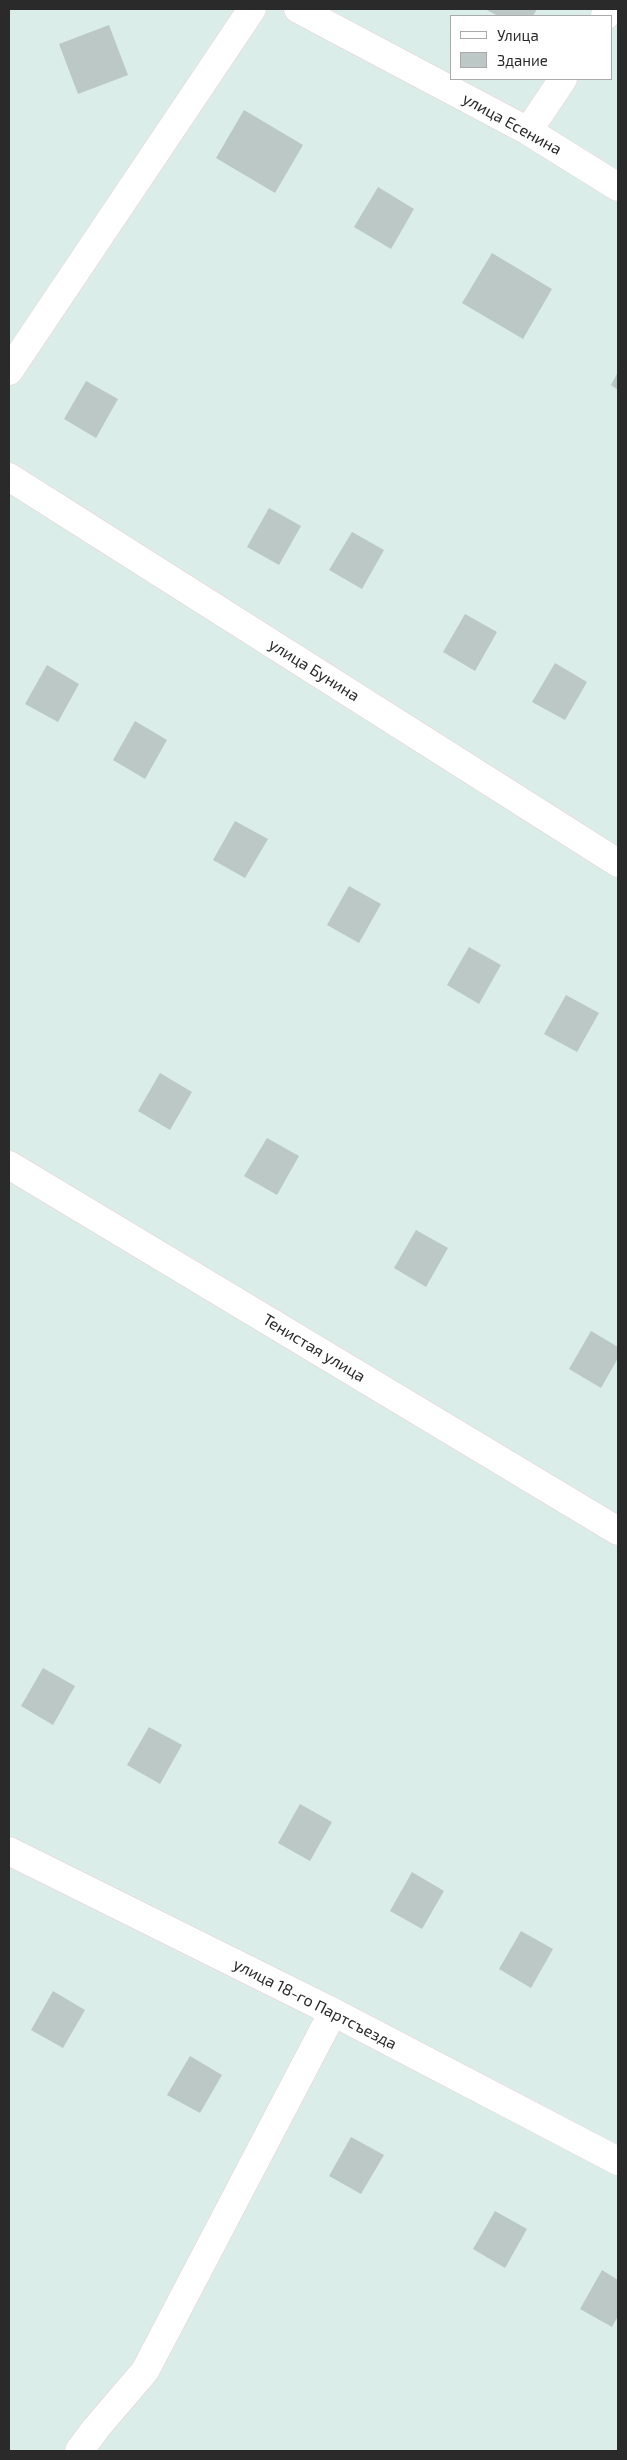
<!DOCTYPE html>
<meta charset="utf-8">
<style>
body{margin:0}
#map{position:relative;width:627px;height:2460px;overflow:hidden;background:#dbede9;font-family:"Exo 2",sans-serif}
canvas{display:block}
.frame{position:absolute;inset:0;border:10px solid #2a2a2a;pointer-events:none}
.legend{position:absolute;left:450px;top:15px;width:162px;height:65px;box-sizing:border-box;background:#fff;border:1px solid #aaa;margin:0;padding:6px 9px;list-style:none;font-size:15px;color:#2a2a2a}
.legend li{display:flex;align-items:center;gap:10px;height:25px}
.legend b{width:25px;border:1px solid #aaa}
</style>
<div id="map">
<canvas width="627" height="2460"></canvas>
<div class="frame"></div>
<ul class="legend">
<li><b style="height:6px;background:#fff"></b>Улица</li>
<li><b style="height:14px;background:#bbc8c6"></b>Здание</li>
</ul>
</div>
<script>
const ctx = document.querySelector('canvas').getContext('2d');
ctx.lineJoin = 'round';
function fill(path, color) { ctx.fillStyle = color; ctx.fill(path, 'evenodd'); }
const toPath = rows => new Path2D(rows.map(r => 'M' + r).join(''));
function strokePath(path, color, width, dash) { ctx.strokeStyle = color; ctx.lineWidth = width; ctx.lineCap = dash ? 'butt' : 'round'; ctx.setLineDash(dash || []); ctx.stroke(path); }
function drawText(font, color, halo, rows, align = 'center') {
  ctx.font = font + ' "Exo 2",sans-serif'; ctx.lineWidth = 4; ctx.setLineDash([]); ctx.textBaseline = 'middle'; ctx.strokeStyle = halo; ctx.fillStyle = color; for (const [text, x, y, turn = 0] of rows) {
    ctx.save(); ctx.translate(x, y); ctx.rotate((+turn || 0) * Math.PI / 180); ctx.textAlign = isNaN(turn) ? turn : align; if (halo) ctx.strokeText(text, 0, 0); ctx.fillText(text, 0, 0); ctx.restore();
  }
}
fill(toPath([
 [485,9,537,9,533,16,498,16],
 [109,25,128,75,78,94,59,44],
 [244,110,303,145,275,193,216,158],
 [378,187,414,209,391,249,354,227],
 [492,253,552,289,523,339,462,303],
 [618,372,618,390,611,385],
 [86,381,118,399,96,438,64,419],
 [269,508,301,526,279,565,247,547],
 [352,532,384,550,362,589,329,570],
 [465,614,497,632,475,671,443,652],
 [555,663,587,682,565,720,532,702],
 [47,665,79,684,58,722,25,704],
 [135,721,167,740,145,779,113,760],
 [235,821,268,839,245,878,213,860],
 [349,886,381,904,359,943,327,925],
 [469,947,501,965,479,1004,447,985],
 [566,995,599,1013,577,1052,544,1034],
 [160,1073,192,1092,170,1130,138,1111],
 [267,1138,299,1156,277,1195,244,1176],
 [416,1230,448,1248,426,1287,394,1268],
 [591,1331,618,1347,618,1358,601,1388,569,1369],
 [43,1668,75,1686,53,1725,21,1706],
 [149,1727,182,1745,160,1784,127,1765],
 [300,1804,332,1822,310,1861,278,1843],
 [412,1872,444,1891,422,1929,390,1911],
 [521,1931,553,1949,531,1988,499,1969],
 [53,1991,85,2010,63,2048,31,2030],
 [190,2056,222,2075,200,2113,167,2095],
 [351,2137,384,2155,361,2194,329,2176],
 [495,2211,527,2229,505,2268,473,2249],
 [602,2270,618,2280,618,2316,612,2327,580,2309]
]), '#bbc8c6');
const minor = toPath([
 [298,9,528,131,618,187],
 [605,16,610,9],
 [528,131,563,79],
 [9,371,252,9],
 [9,477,618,863],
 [9,1165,618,1531],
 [9,1851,333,2012,618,2161],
 [79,2451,97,2427,145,2371,333,2012]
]);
strokePath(minor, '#e4d1d1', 29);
strokePath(minor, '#fff', 28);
drawText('16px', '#2a2a2a', '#fff', [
 ["улица Есенина",512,124,29],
 ["улица Бунина",314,670,32],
 ["Тенистая улица",314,1348,31],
 ["улица 18-го Партсъезда",315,2004,27]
]);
</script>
